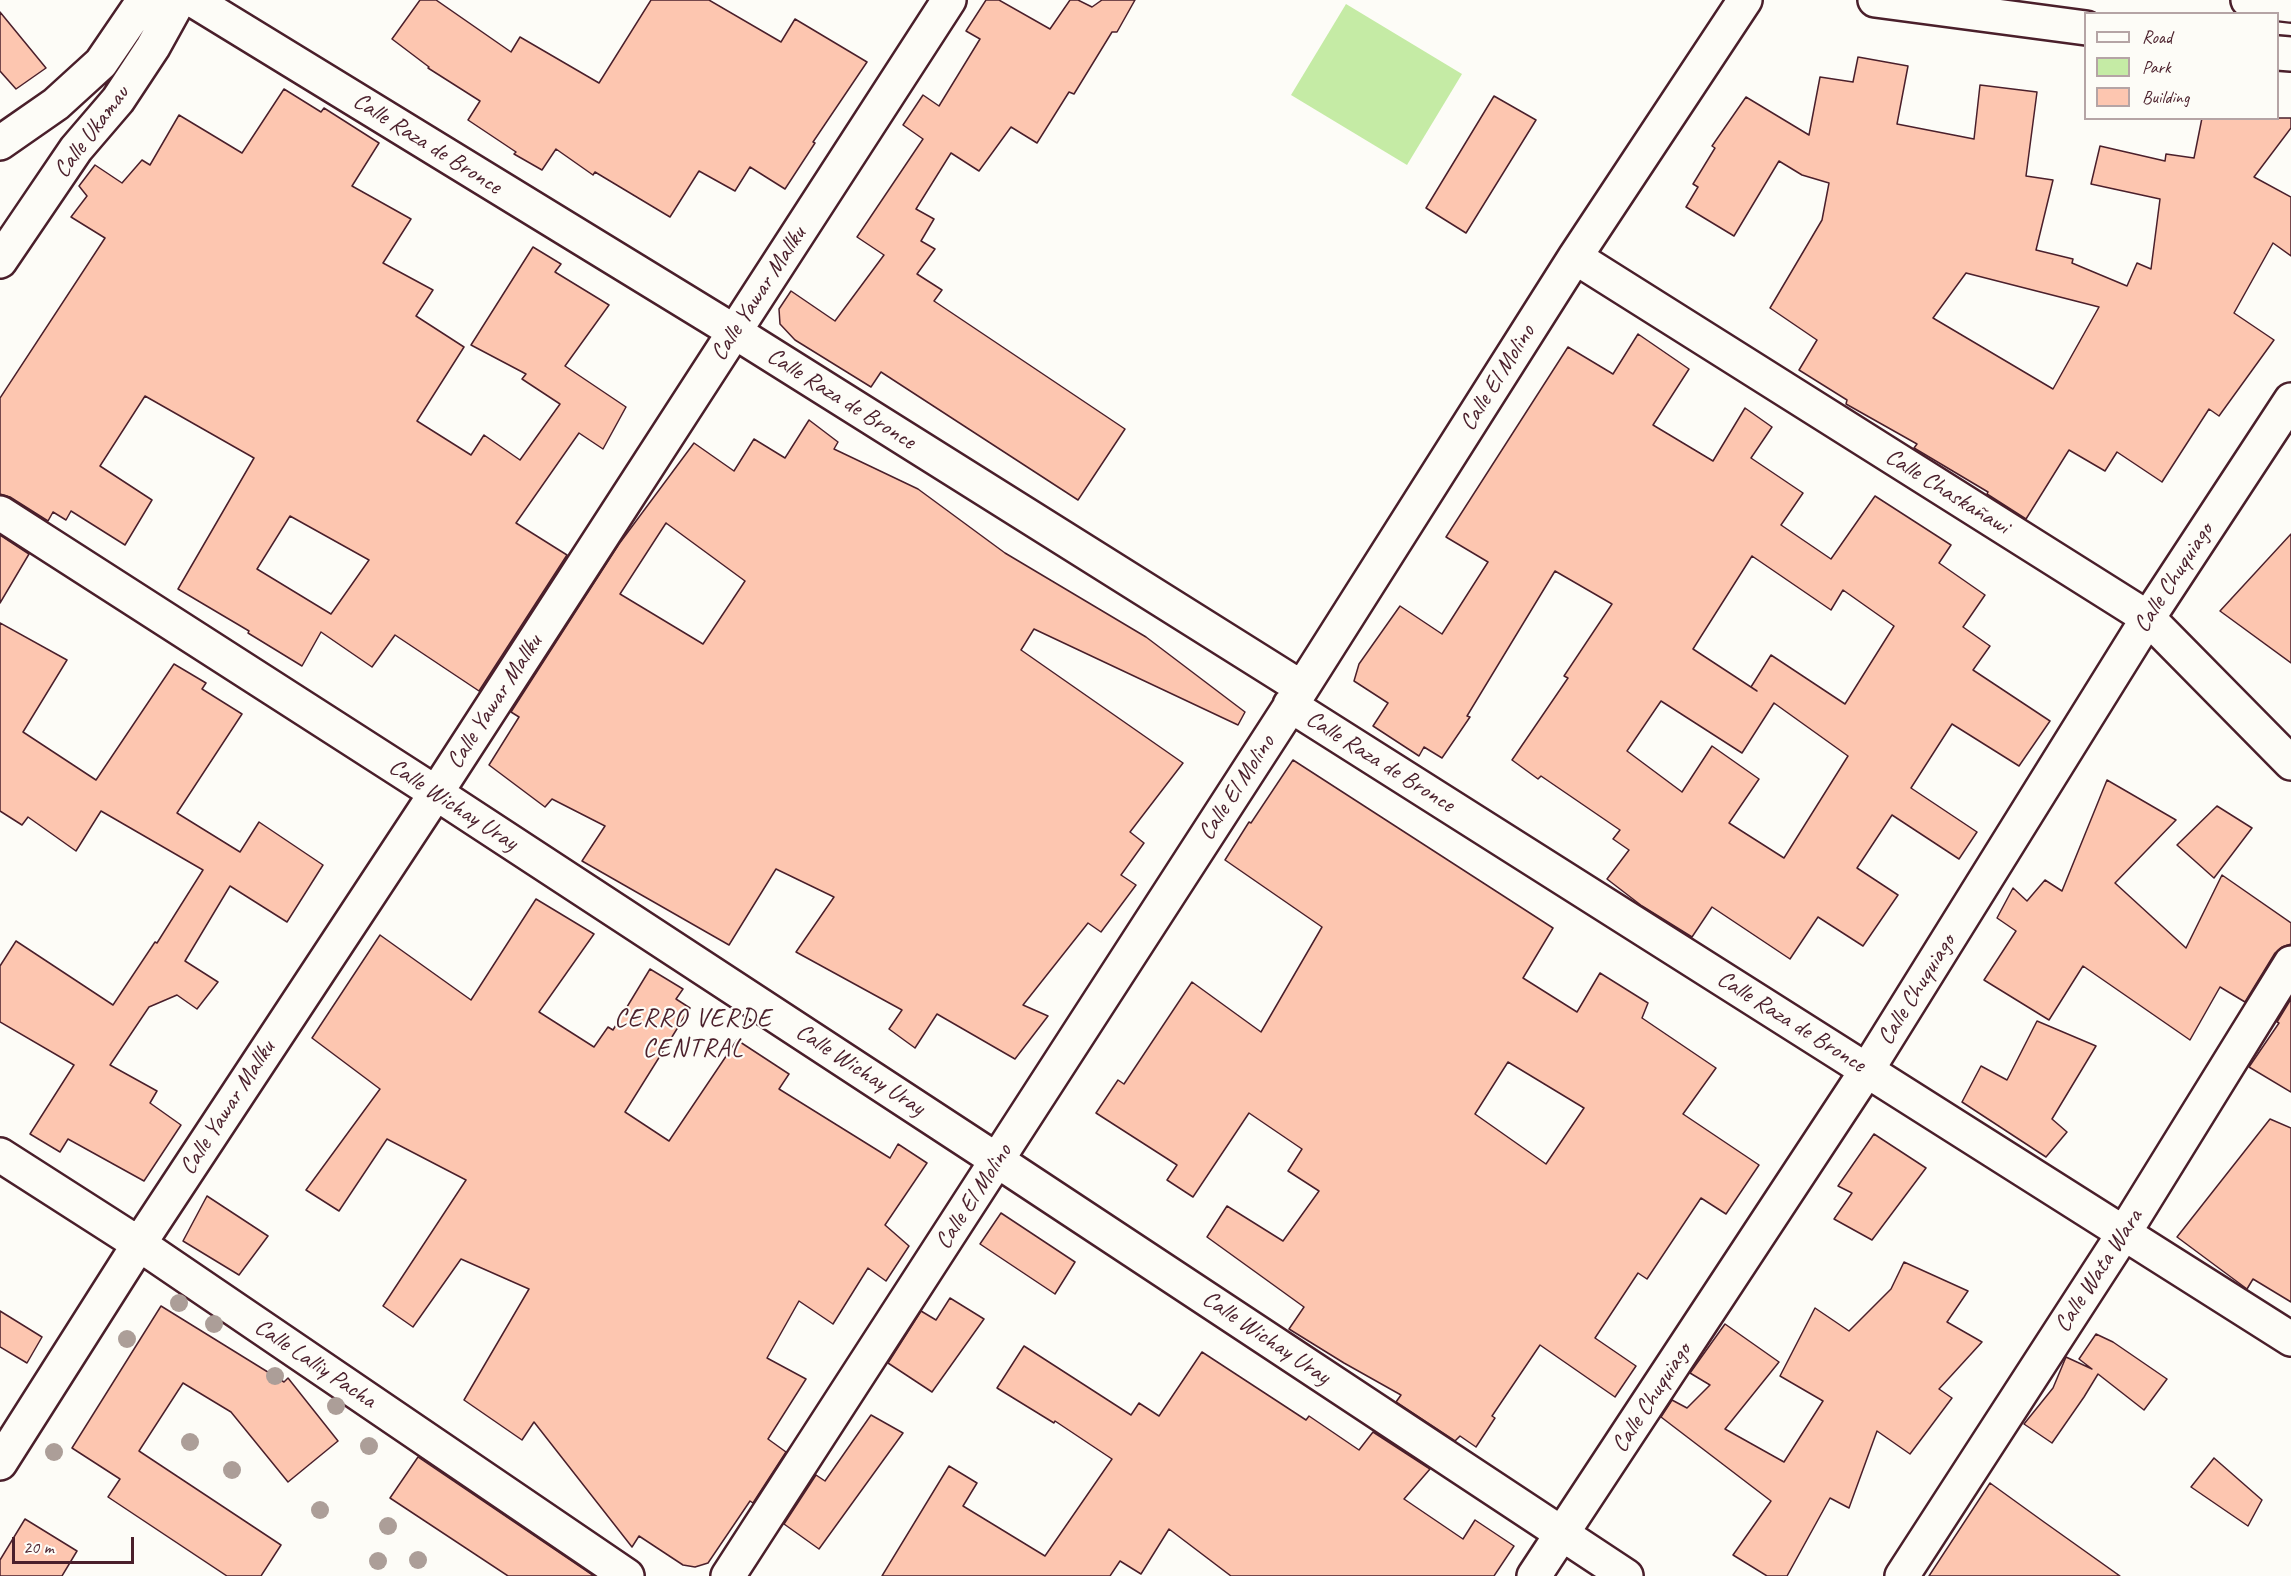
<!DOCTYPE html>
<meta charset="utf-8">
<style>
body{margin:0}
#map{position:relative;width:2291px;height:1576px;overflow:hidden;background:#fdfcf7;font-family:Caveat,sans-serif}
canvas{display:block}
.legend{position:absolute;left:2084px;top:12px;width:195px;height:108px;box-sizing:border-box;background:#fdfcf7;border:2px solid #b5a4a5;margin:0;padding:8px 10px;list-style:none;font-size:18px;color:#4a1f2b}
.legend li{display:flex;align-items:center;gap:12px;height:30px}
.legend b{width:30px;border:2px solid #b5a4a5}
.scale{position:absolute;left:12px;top:1537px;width:122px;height:27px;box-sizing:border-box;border:3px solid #4a1f2b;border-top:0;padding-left:8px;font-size:18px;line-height:21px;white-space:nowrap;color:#4a1f2b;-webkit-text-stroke:4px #fdfcf7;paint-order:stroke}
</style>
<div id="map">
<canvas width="2291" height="1576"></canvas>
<ul class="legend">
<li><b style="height:8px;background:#fdfcf7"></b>Road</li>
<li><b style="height:16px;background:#c5eba5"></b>Park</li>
<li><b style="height:16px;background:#fdc6b0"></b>Building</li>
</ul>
<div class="scale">20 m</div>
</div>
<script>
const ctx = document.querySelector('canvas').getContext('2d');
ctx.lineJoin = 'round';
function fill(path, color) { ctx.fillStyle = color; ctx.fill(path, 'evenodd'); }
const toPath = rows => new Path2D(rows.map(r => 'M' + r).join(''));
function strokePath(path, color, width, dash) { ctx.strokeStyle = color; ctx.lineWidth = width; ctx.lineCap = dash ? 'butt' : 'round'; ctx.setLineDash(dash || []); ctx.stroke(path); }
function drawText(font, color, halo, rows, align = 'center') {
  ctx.font = font + ' Caveat,sans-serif'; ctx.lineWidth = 4.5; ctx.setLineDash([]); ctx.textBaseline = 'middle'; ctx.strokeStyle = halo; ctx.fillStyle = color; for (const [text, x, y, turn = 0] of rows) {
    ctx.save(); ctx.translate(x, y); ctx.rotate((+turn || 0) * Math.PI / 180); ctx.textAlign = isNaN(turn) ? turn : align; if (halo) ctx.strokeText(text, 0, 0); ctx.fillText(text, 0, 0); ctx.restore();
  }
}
fill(toPath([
 [1346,4,1462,74,1407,165,1291,95]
]), '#c5eba5');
const building = toPath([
 [420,0,436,0,511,52,520,37,599,83,651,0,709,0,781,42,795,19,867,62,813,142,815,143,785,189,750,167,735,191,699,171,670,217,595,172,593,175,556,149,542,170,514,154,516,152,468,120,480,101,428,68,429,67,392,39,420,0],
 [986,0,999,0,1050,29,1070,0,1078,0,1092,7,1102,0,1135,0,1117,32,1112,32,1074,94,1069,92,1037,143,1011,127,979,171,951,153,916,209,934,219,921,241,935,249,917,274,942,290,934,301,1125,429,1078,500,881,372,871,387,795,340,780,324,779,309,791,291,835,321,884,255,857,237,923,139,903,125,923,95,939,106,980,39,966,31,986,0],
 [0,12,46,68,16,89,0,71,0,12],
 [1858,57,1908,66,1897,124,1974,139,1980,85,2037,92,2026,176,2053,180,2036,250,2073,259,2072,263,2127,286,2137,263,2151,269,2160,199,2091,184,2100,146,2165,161,2166,154,2194,158,2202,118,2291,118,2291,128,2254,177,2291,197,2291,256,2273,243,2234,313,2274,340,2219,416,2209,409,2162,482,2117,452,2105,471,2069,450,2026,519,1987,494,1988,492,1914,448,1917,444,1846,404,1847,400,1799,370,1817,340,1770,308,1822,220,1829,183,1802,175,1779,161,1734,236,1686,207,1698,187,1693,184,1715,148,1712,146,1746,97,1809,135,1820,77,1853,82,1858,57],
 [1966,273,2099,307,2053,389,1933,318,1966,273],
 [284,89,321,112,324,108,379,143,352,186,411,219,383,263,433,290,416,316,464,347,417,421,471,455,484,435,520,460,560,404,522,379,526,374,471,345,533,247,561,264,555,272,609,305,565,366,626,407,603,449,579,433,516,523,567,555,479,691,395,635,372,667,321,632,302,666,248,633,249,631,178,589,254,458,145,396,100,466,152,500,125,545,71,511,66,520,53,512,48,521,10,497,0,494,0,398,105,238,71,217,87,196,79,186,95,165,122,183,142,160,150,165,179,115,242,153,284,89],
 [290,516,369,560,331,614,257,569,290,516],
 [1494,96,1536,120,1466,233,1426,208,1494,96],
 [1638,334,1689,369,1653,425,1713,461,1745,408,1772,427,1751,458,1803,493,1781,525,1831,559,1875,496,1951,545,1939,563,1985,595,1963,627,1990,646,1973,670,2050,721,2019,766,1952,724,1911,788,1977,832,1959,859,1892,815,1857,868,1898,895,1863,946,1818,917,1790,959,1712,907,1692,937,1642,906,1607,879,1629,850,1613,839,1620,830,1541,776,1538,779,1512,760,1568,678,1564,676,1612,604,1555,571,1467,716,1470,717,1442,758,1424,747,1419,756,1373,726,1388,703,1354,681,1359,664,1400,606,1442,634,1488,562,1446,537,1568,347,1613,374,1638,334],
 [1752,556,1831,610,1843,590,1894,626,1845,704,1771,655,1751,687,1757,691,1693,649,1752,556],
 [1661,701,1742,753,1774,703,1848,756,1784,858,1729,823,1759,779,1712,746,1682,792,1627,751,1661,701],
 [809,420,838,442,834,449,918,489,1005,553,1146,637,1245,712,1238,725,1034,629,1021,650,1183,763,1130,832,1144,843,1121,875,1136,885,1101,932,1088,923,1023,1005,1048,1016,1015,1059,937,1014,915,1048,889,1029,902,1010,796,952,834,897,776,869,729,945,582,861,605,826,552,799,545,807,489,765,519,717,511,712,619,544,694,443,734,471,754,439,785,458,809,420],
 [666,523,745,581,703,644,620,594,666,523],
 [2291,534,2291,663,2220,611,2291,534],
 [0,535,29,554,0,603,0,535],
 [0,623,67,660,23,732,96,780,174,664,206,683,202,689,242,714,177,813,240,852,259,822,323,865,287,922,230,886,185,961,218,982,197,1009,177,995,149,1007,110,1065,157,1091,150,1103,181,1125,144,1181,68,1139,60,1152,30,1134,74,1065,0,1022,0,966,16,941,113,1005,155,942,157,943,203,870,101,811,76,851,28,817,22,825,0,811,0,623],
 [1293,760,1553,928,1523,978,1577,1012,1600,973,1648,1003,1642,1018,1716,1068,1683,1114,1759,1165,1726,1214,1701,1198,1647,1279,1638,1273,1595,1338,1636,1366,1615,1397,1540,1345,1492,1416,1495,1418,1476,1447,1460,1436,1455,1441,1396,1402,1401,1395,1344,1363,1289,1329,1304,1307,1207,1237,1227,1206,1283,1241,1319,1191,1288,1171,1302,1149,1249,1113,1193,1197,1167,1180,1177,1165,1096,1113,1118,1080,1124,1084,1192,982,1261,1032,1322,927,1225,860,1249,822,1251,823,1293,760],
 [1508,1062,1584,1108,1546,1164,1475,1114,1508,1062],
 [2107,780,2176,820,2115,883,2186,948,2222,875,2291,923,2291,944,2282,947,2275,953,2245,1002,2220,987,2190,1040,2083,966,2049,1020,1984,980,2016,931,1997,918,2013,888,2027,901,2045,880,2062,891,2107,780],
 [2217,806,2252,828,2214,878,2177,845,2217,806],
 [536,899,594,934,539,1012,594,1047,608,1027,613,1030,650,969,683,989,676,999,690,1008,625,1112,669,1141,737,1040,789,1074,779,1089,890,1158,898,1144,927,1163,885,1225,909,1246,886,1281,868,1268,833,1324,799,1301,767,1358,806,1379,768,1439,786,1452,753,1503,750,1501,708,1563,695,1567,683,1565,639,1536,632,1547,534,1422,522,1440,464,1400,529,1289,461,1259,413,1327,383,1306,466,1180,387,1139,339,1211,306,1190,380,1089,312,1038,380,935,471,1000,536,899],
 [2291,999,2291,1092,2249,1067,2279,1023,2277,1022,2291,999],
 [2037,1021,2096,1046,2052,1119,2067,1132,2046,1157,1962,1102,1981,1066,2007,1080,2037,1021],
 [2270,1119,2291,1128,2291,1302,2253,1279,2247,1289,2177,1237,2270,1119],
 [1874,1134,1926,1168,1872,1240,1834,1219,1852,1193,1838,1186,1874,1134],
 [207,1196,268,1236,239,1275,183,1241,207,1196],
 [1001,1213,1075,1262,1055,1294,980,1244,1001,1213],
 [1904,1262,1968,1291,1947,1322,1982,1342,1939,1389,1952,1398,1910,1454,1877,1431,1849,1508,1830,1498,1787,1576,1767,1576,1733,1555,1771,1501,1661,1417,1672,1400,1687,1408,1710,1385,1690,1373,1725,1324,1779,1362,1725,1429,1784,1462,1823,1401,1780,1376,1815,1308,1849,1331,1891,1289,1904,1262],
 [950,1298,984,1319,932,1392,888,1363,921,1311,936,1320,950,1298],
 [161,1306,284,1382,288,1378,338,1441,288,1482,231,1412,183,1383,139,1451,281,1545,261,1576,227,1576,108,1497,120,1479,72,1448,161,1306],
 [0,1311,42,1337,27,1363,0,1347,0,1311],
 [2096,1334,2113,1342,2167,1379,2144,1410,2098,1374,2084,1397,2052,1443,2024,1424,2053,1388,2066,1357,2092,1369,2079,1359,2096,1334],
 [1024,1346,1131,1415,1139,1403,1159,1416,1202,1352,1306,1420,1309,1416,1359,1450,1373,1432,1430,1469,1404,1499,1463,1539,1475,1520,1514,1546,1494,1576,1231,1576,1169,1529,1141,1574,1120,1561,1110,1576,882,1576,949,1466,977,1483,963,1506,1045,1556,1112,1459,1055,1421,1054,1423,997,1388,1024,1346],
 [871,1415,903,1433,819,1549,784,1524,816,1475,825,1481,871,1415],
 [418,1457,594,1576,508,1576,390,1498,418,1457],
 [2214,1458,2262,1500,2248,1526,2191,1487,2214,1458],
 [1990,1483,2044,1522,2120,1576,1929,1576,1990,1483],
 [25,1519,77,1551,62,1576,0,1576,0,1560,25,1519]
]);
fill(building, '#fdc6b0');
strokePath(building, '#4a1f2b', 1.5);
const minor = toPath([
 [193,0,735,332,1302,688],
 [0,143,56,104,101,63,144,0],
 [1575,257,2148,618,2291,763],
 [0,261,76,149,118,100,153,47,179,0],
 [0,513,436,793,998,1161,1626,1576],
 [1290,705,2291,1339],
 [0,1155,139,1244,627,1576],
 [0,1463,139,1244,436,793,949,0],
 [728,1576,1302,688,1575,257,1745,0],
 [1534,1576,1867,1070,2148,618,2291,400],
 [1902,1576,2124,1233,2291,963]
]);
const tertiary = toPath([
 [1875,0,2086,28],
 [2248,0,2291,5],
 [2278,53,2291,54]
]);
strokePath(minor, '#4a1f2b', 38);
strokePath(tertiary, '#4a1f2b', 38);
strokePath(minor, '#fdfcf7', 33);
strokePath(tertiary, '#fdfcf7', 33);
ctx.fillStyle = '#ac9e98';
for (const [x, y] of [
 [179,1303],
 [214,1324],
 [127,1339],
 [275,1376],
 [336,1406],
 [190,1442],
 [369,1446],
 [54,1452],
 [232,1470],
 [320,1510],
 [388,1526],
 [418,1560],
 [378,1561]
]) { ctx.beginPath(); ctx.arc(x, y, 9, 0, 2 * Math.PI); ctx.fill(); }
drawText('24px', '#4a1f2b', '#fdfcf7', [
 ["Calle Ukamau",92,132,-53],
 ["Calle Raza de Bronce",427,144,32],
 ["Calle Yawar Mallku",759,294,-57],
 ["Calle El Molino",1498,378,-58],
 ["Calle Raza de Bronce",841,399,32],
 ["Calle Chaskañawi",1947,492,32],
 ["Calle Chuquiago",2174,578,-57],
 ["Calle Yawar Mallku",495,702,-57],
 ["Calle Raza de Bronce",1380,762,32],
 ["Calle El Molino",1237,788,-57],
 ["Calle Wichay Uray",453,805,33],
 ["Calle Chuquiago",1917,990,-58],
 ["Calle Raza de Bronce",1791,1022,32],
 ["Calle Wichay Uray",860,1070,33],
 ["Calle Yawar Mallku",228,1108,-57],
 ["Calle El Molino",974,1197,-57],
 ["Calle Wata Wara",2099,1271,-57],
 ["Calle Wichay Uray",1266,1338,34],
 ["Calle Lalliy Pacha",315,1364,34],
 ["Calle Chuquiago",1652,1398,-57]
]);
ctx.letterSpacing = '1.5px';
drawText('26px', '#4a1f2b', '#fdfcf7', [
 ["CERRO VERDE",693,1019],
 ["CENTRAL",693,1049]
]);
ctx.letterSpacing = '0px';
</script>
